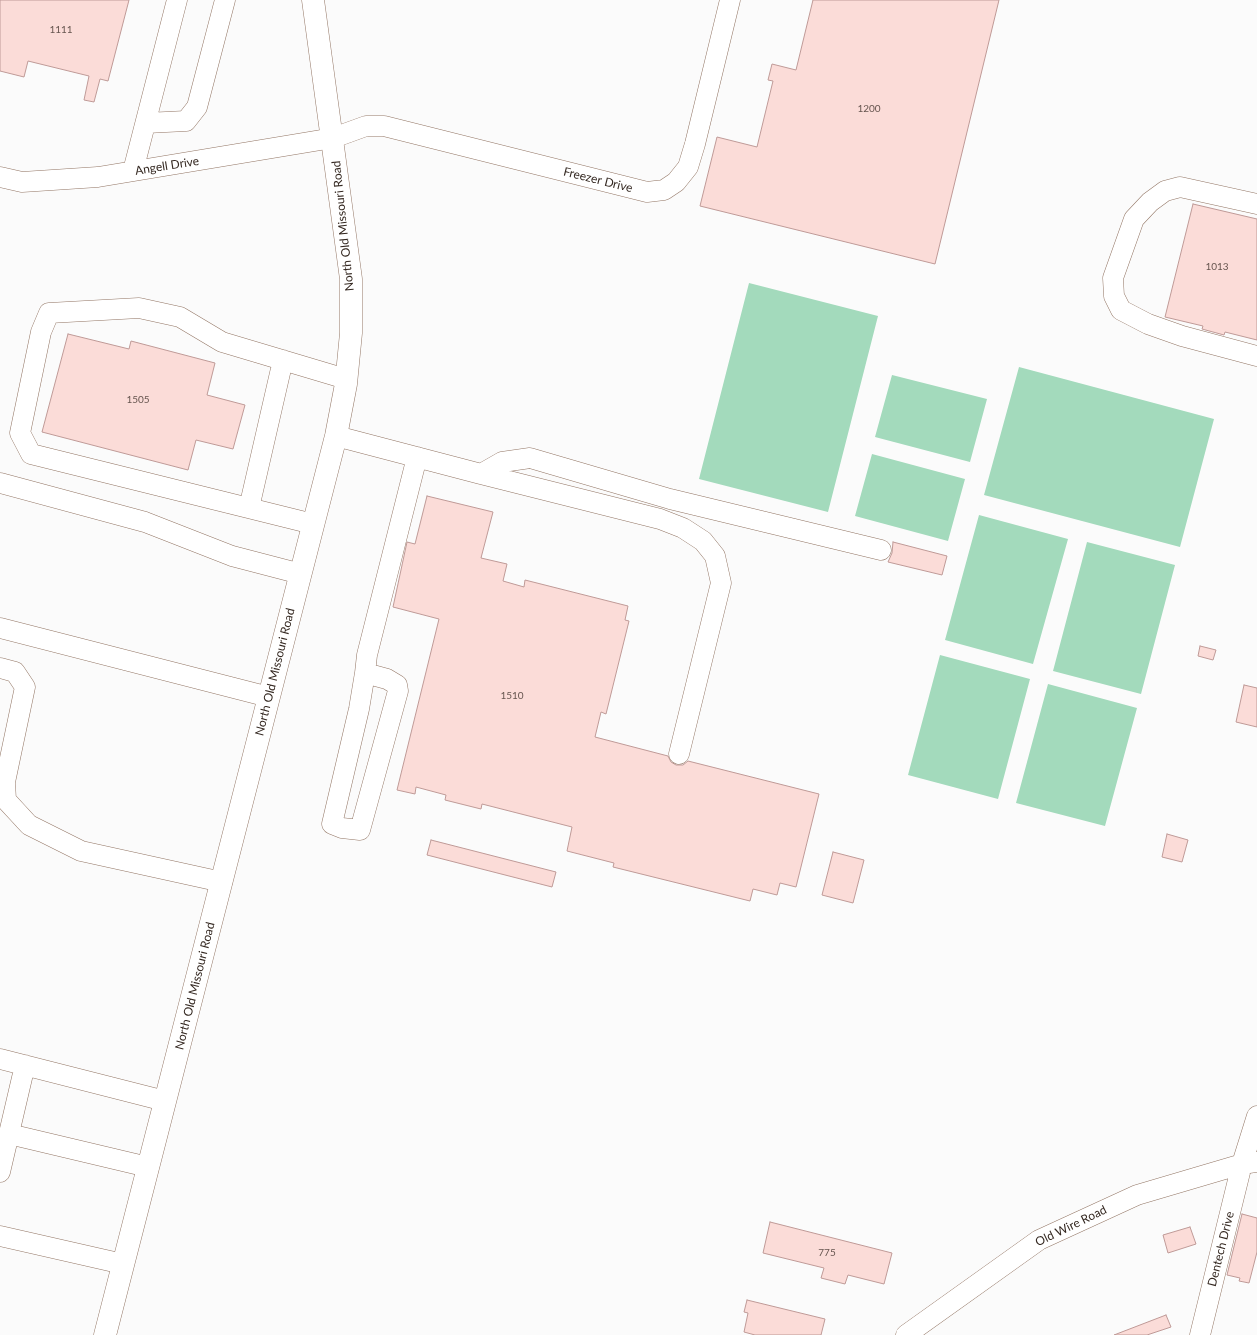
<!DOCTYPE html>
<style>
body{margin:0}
canvas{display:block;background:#fbfbfb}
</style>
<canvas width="1257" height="1335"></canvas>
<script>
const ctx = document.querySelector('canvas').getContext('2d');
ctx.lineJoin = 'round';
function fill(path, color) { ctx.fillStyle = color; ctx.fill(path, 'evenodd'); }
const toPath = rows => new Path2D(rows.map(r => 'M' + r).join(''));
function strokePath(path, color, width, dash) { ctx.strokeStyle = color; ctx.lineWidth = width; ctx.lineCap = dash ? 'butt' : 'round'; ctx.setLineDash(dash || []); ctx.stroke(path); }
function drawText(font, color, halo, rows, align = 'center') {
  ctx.font = font + ' Lato,sans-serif'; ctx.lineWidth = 4; ctx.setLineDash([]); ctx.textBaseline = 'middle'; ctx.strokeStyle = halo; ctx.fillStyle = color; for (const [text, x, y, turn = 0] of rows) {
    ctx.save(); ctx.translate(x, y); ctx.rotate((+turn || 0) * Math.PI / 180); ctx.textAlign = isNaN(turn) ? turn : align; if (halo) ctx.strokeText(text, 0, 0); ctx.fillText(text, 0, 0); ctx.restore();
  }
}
fill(toPath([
 [749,283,878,316,828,512,699,479],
 [1019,367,1214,419,1180,547,984,495],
 [892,375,987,399,970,462,875,437],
 [872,454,965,479,948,541,855,516],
 [979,515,1068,539,1033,664,945,640],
 [1087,542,1175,565,1141,694,1053,671],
 [940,655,1030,679,998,799,908,775],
 [1048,684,1137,708,1105,826,1016,803]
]), '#a3dabc');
const building = toPath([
 [0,0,129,0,108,81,100,79,94,102,84,100,89,76,28,61,24,77,0,71,0,0],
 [813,0,999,0,935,264,700,206,717,137,757,147,773,81,768,80,772,64,796,70,813,0],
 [1193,204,1257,219,1257,340,1225,332,1224,335,1202,329,1203,326,1165,317,1193,204],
 [68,334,129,349,131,341,215,363,207,395,245,405,233,449,196,440,188,470,42,432,68,334],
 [427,496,493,512,481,558,507,564,503,581,524,587,525,580,628,606,625,620,629,621,606,714,601,712,595,737,668,756,671,762,676,765,683,765,688,761,819,794,796,887,780,883,777,895,753,889,750,901,613,867,614,863,567,851,572,827,482,804,481,809,445,800,446,795,416,787,415,794,397,790,439,619,393,607,407,542,415,544,427,496],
 [893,542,947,556,942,575,888,562,892,553,893,542],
 [1200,646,1216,650,1213,660,1198,656,1200,646],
 [1244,685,1257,688,1257,727,1236,722,1244,685],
 [1167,834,1188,840,1182,862,1162,857,1167,834],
 [431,840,556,872,552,887,427,855,431,840],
 [833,852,864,860,853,903,822,895,833,852],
 [1242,1214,1257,1218,1257,1252,1249,1283,1239,1281,1240,1278,1227,1275,1242,1214],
 [770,1222,892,1253,884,1284,848,1275,845,1284,821,1278,824,1268,763,1253,770,1222],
 [1190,1227,1196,1244,1168,1253,1163,1235,1190,1227],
 [747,1300,825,1319,821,1335,755,1335,744,1332,748,1313,744,1312,747,1300],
 [1166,1315,1171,1327,1147,1335,1114,1335,1166,1315]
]);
fill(building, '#fbdcd8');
strokePath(building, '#bf9a97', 1);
const minor = toPath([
 [146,123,186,121,197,107,225,0],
 [133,171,177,0],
 [0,177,22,182,98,177,333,138,366,126,384,126,647,192,664,190,676,182,688,167,695,144,730,0],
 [1257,204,1180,187,1165,191,1150,202,1134,219,1113,278,1114,296,1121,310,1148,324,1182,336,1257,356],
 [336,436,481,474,502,462,530,458,670,499,881,550],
 [481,474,660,519,683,528,703,541,715,556,721,583,679,754],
 [0,483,145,522,232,556,301,574],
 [249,508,283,360],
 [313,524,31,454,20,433,41,332,49,313,139,308,180,317,222,342,346,379],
 [0,628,269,697],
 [0,668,15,672,25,687,5,782,6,800,29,825,81,851,222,882],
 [365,673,387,679,397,685,398,691,360,830,342,828,332,824,359,709,365,673,367,655,417,457],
 [0,1059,165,1101],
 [9,1134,148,1167],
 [0,1172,25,1065],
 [0,1236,123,1264],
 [906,1335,1039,1240,1137,1195,1242,1164,1257,1162],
 [1200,1335,1242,1164,1257,1116]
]);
const major = toPath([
 [105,1335,336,436,346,384,351,333,351,279,313,0]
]);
strokePath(minor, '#937665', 21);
strokePath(major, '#937665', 23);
strokePath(minor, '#fff', 20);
strokePath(major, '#fff', 22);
drawText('10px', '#66554f', null, [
 ["1111",61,30],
 ["1200",869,109],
 ["1013",1217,267],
 ["1505",138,400],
 ["1510",512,696],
 ["775",827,1253]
]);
drawText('12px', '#342821', '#fff', [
 ["Angell Drive",167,166,-9],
 ["Freezer Drive",598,180,14],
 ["North Old Missouri Road",343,226,-96],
 ["North Old Missouri Road",275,672,-76],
 ["North Old Missouri Road",195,986,-76],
 ["Old Wire Road",1071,1226,-26],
 ["Dentech Drive",1221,1249,-76]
]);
</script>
